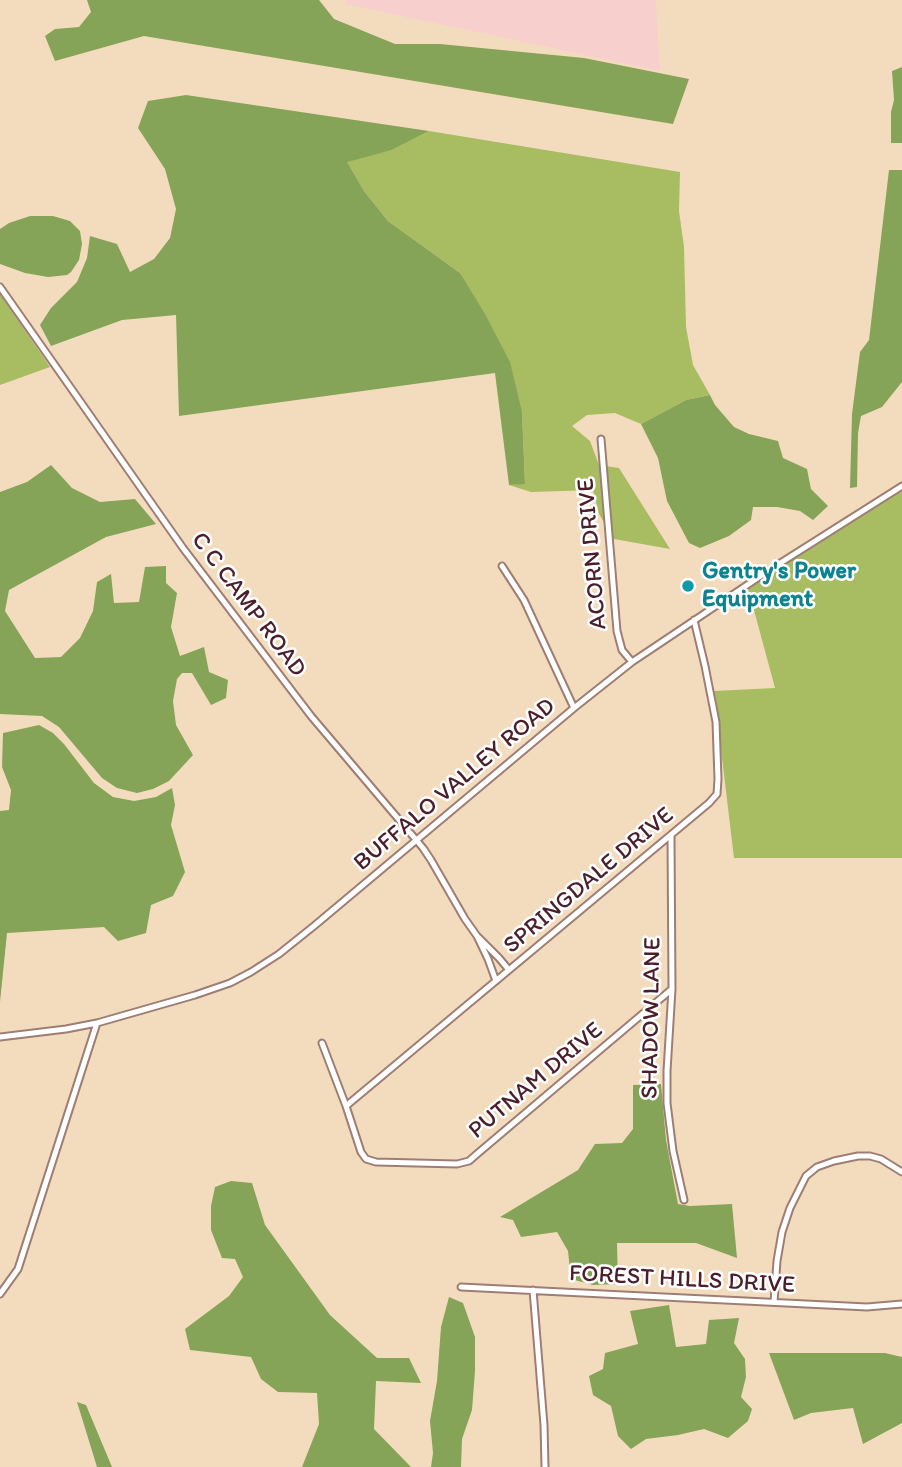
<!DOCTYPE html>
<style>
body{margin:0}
canvas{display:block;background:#f3dcbd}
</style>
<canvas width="902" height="1467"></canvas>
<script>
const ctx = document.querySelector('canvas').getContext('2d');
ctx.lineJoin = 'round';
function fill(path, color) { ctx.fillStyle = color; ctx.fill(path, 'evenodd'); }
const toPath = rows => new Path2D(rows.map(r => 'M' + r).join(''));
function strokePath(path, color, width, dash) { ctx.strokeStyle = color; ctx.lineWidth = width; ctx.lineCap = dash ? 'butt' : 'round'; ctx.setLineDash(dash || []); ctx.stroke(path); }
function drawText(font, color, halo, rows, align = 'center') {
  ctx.font = font + ' Itim,sans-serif'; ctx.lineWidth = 5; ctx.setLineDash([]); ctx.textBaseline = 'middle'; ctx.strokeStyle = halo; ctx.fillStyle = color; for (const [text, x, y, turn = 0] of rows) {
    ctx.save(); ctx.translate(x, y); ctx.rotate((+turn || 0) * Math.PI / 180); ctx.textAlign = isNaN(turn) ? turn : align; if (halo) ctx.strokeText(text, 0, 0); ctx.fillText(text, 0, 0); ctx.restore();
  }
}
fill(toPath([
 [347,0,656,0,660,71,345,4]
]), '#f7d0ce');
fill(toPath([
 [429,131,680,172,679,211,684,247,686,327,693,365,710,395,686,400,641,424,615,413,587,415,572,426,590,441,599,465,619,468,670,549,614,539,599,514,593,490,531,492,509,485,525,483,522,412,460,273,388,221,364,191,346,161,392,150],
 [0,294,50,367,0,385],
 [902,489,902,858,734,858,714,691,775,688,748,588]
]), '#a8bc61');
fill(toPath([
 [87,0,319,0,334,19,395,44,440,44,584,58,689,79,673,124,144,36,55,61,45,36,55,29,79,27,91,12],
 [902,67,902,143,891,143,891,112,894,100,892,71],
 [186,95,429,131,392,150,347,162,364,191,388,221,460,273,485,314,510,362,522,412,525,484,509,485,495,373,179,416,176,315,122,320,51,346,40,325,51,308,77,282,87,258,90,236,117,244,130,272,154,259,170,238,176,209,165,169,138,128,148,101],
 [889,170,902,170,902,382,882,407,861,416,858,433,857,487,850,488,852,414,860,352,869,340],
 [30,216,53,216,70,221,80,231,82,244,79,260,71,272,67,275,48,277,25,273,0,264,0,229,9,223],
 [710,395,715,405,734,427,749,434,778,441,783,458,807,469,811,489,828,506,813,520,800,511,777,507,753,507,751,520,729,536,700,548,689,543,667,501,658,458,641,424,686,400],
 [51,465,72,488,100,502,135,499,156,524,106,537,9,590,5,611,35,658,61,657,80,638,93,611,97,582,111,574,114,603,139,602,145,567,166,566,166,583,177,593,171,627,180,656,204,647,209,672,228,680,226,698,211,705,192,673,182,673,177,679,173,701,176,725,193,755,169,781,153,789,137,793,117,788,102,778,59,727,42,716,0,714,0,492,27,482],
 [39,725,53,733,64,744,94,783,113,797,134,801,156,797,172,788,175,805,171,825,185,872,173,896,151,905,146,933,118,941,104,927,7,933,0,1002,0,811,9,810,11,790,2,767,3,733],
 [661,1084,666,1140,678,1204,690,1206,732,1204,737,1258,696,1243,617,1243,618,1284,593,1285,571,1279,568,1251,557,1232,521,1237,513,1220,500,1217,578,1170,595,1144,622,1143,633,1129,633,1085],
 [231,1181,252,1183,265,1225,330,1315,377,1358,409,1358,421,1383,376,1381,374,1429,411,1467,302,1467,319,1424,317,1393,278,1392,261,1379,251,1357,190,1350,185,1329,229,1296,243,1277,235,1259,222,1258,211,1230,211,1206,215,1187],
 [449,1297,463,1303,475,1337,475,1371,472,1410,462,1439,461,1467,431,1467,433,1453,430,1421,437,1381,441,1327],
 [669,1305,676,1347,706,1344,709,1320,739,1318,734,1343,745,1359,746,1377,741,1397,752,1409,748,1421,728,1438,704,1429,678,1435,646,1439,631,1449,618,1436,611,1406,593,1395,589,1376,603,1369,605,1353,638,1344,630,1311],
 [769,1353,885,1353,902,1357,902,1423,863,1444,853,1408,811,1413,794,1420],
 [77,1402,86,1405,112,1467,97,1467]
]), '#86a457');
const minor = toPath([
 [0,287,183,548,311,716,423,848,431,860,465,919,477,936],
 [601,439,617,631,622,650,632,662],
 [502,566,524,600,574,708],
 [671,835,672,989,667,1071,667,1103,673,1151,684,1200],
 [496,981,488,959,477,936,499,958,509,970],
 [0,1037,66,1029,97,1023,195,995,230,983,251,972,279,954,314,926,574,708,632,662,774,567,902,486],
 [322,1043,346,1106,361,1152,366,1159,376,1162,457,1164,469,1161,477,1154,672,989],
 [346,1106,709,803,717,794,718,779,716,722,705,666,694,620],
 [461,1287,867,1307,902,1304],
 [533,1290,544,1425,545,1467],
 [0,1294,18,1269,97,1023],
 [774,1302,777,1261,782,1232,790,1208,806,1176,817,1167,834,1161,858,1156,870,1156,881,1159,902,1172]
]);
strokePath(minor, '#9e7e74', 9);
strokePath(minor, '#fff', 5);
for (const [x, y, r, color] of [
 [688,586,7,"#0f9aa8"]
]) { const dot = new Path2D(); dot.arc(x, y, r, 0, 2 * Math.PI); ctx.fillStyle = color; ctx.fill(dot); strokePath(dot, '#fff', 2.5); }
drawText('24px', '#4a1f2b', '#fff', [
 ["ACORN DRIVE",593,554,-95],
 ["C C CAMP ROAD",248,605,53],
 ["BUFFALO VALLEY ROAD",455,785,-40],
 ["SPRINGDALE DRIVE",589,881,-40],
 ["SHADOW LANE",652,1018,-89],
 ["PUTNAM DRIVE",536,1081,-40],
 ["FOREST HILLS DRIVE",682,1280,3]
]);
drawText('bold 24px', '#0d838f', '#fff', [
 ["Gentry's Power",702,572],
 ["Equipment",702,600]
], 'left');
</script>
